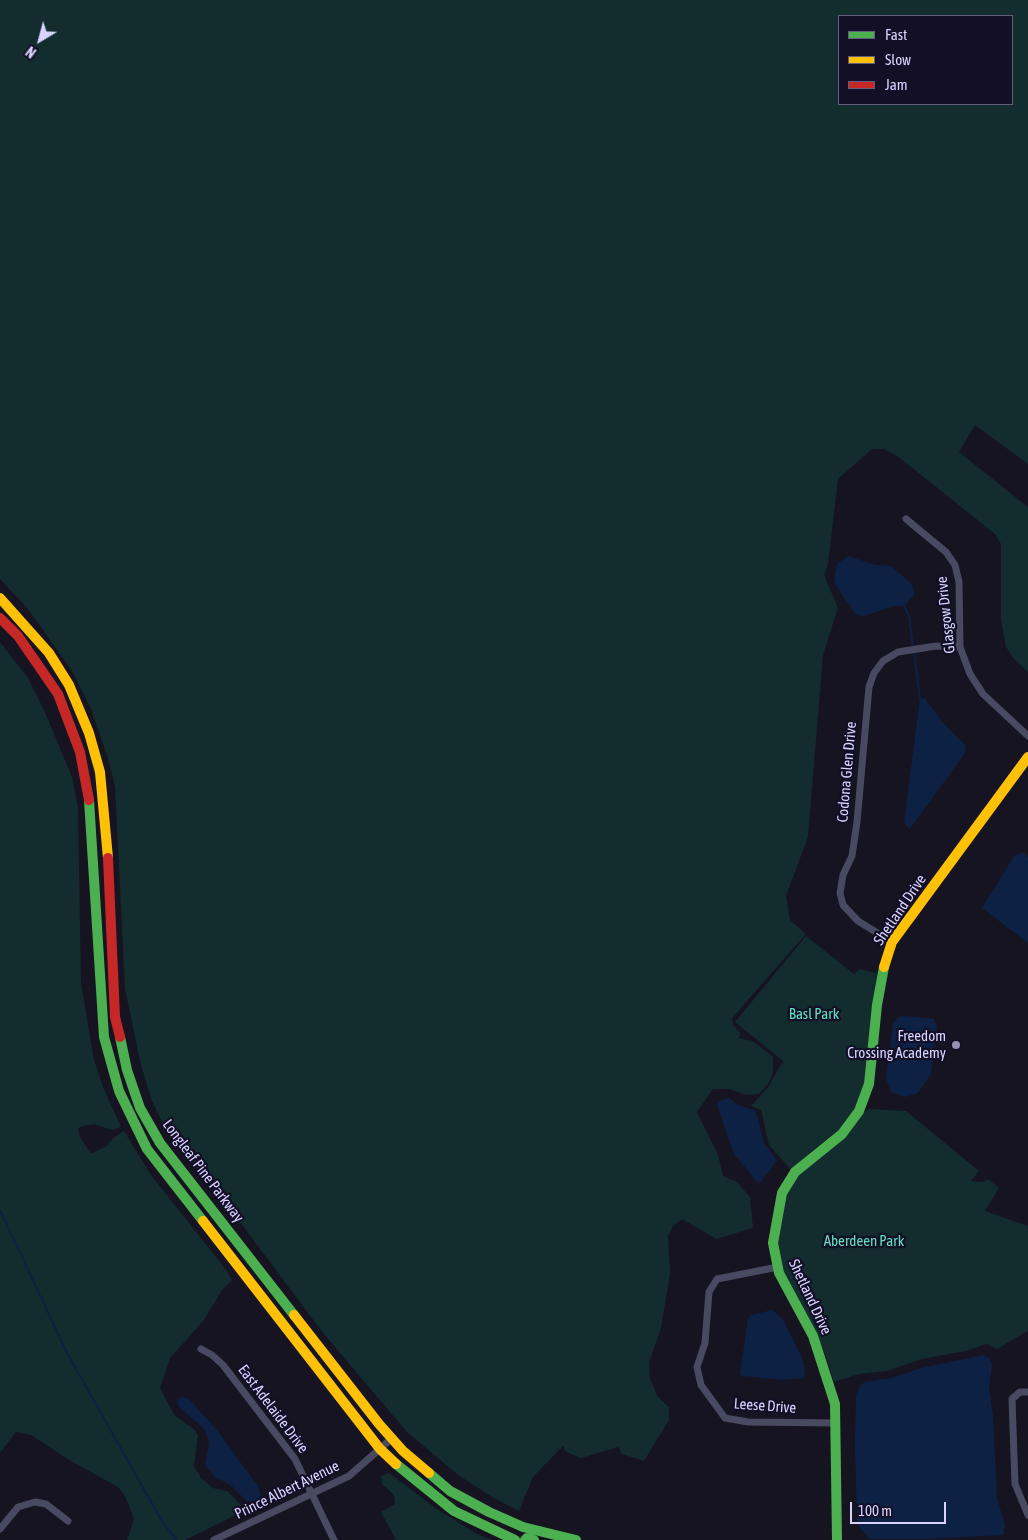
<!DOCTYPE html>
<style>
body{margin:0}
#map{position:relative;width:1028px;height:1540px;overflow:hidden;background:#161421;font-family:"Asap Condensed",sans-serif}
canvas{display:block}
.legend{position:absolute;left:838px;top:15px;width:175px;height:90px;box-sizing:border-box;background:#130f26;border:1px solid #625e7d;margin:0;padding:6px 9px;list-style:none;font-size:15px;color:#d9d4ff}
.legend li{display:flex;align-items:center;gap:10px;height:25px}
.legend b{width:25px;border:1px solid #625e7d}
.north{position:absolute;left:15px;top:15px;width:50px;height:50px;-webkit-text-stroke:4px #130f26;paint-order:stroke;rotate:217deg;font-size:14px;font-weight:700;line-height:20px;text-align:center;color:#d9d4ff}
.north::after{content:'';display:block;margin:auto;width:18px;height:22px;background:#d9d4ff;clip-path:polygon(50% 0,100% 100%,50% 72%,0 100%)}
.scale{position:absolute;left:850px;top:1502px;width:96px;height:22px;box-sizing:border-box;border:2px solid #d9d4ff;border-top:0;padding-left:6px;font-size:15px;line-height:18px;white-space:nowrap;color:#d9d4ff;-webkit-text-stroke:4px #130f26;paint-order:stroke}
</style>
<div id="map">
<canvas width="1028" height="1540"></canvas>
<ul class="legend">
<li><b style="height:6px;background:#4caf50"></b>Fast</li>
<li><b style="height:6px;background:#ffc107"></b>Slow</li>
<li><b style="height:6px;background:#c62828"></b>Jam</li>
</ul>
<div class="north">N</div>
<div class="scale">100 m</div>
</div>
<script>
const ctx = document.querySelector('canvas').getContext('2d');
ctx.lineJoin = 'round';
function fill(path, color) { ctx.fillStyle = color; ctx.fill(path, 'evenodd'); }
const toPath = rows => new Path2D(rows.map(r => 'M' + r).join(''));
function strokePath(path, color, width, dash) { ctx.strokeStyle = color; ctx.lineWidth = width; ctx.lineCap = dash ? 'butt' : 'round'; ctx.setLineDash(dash || []); ctx.stroke(path); }
function drawText(font, color, halo, rows, align = 'center') {
  ctx.font = font + ' "Asap Condensed",sans-serif'; ctx.lineWidth = 4.5; ctx.setLineDash([]); ctx.textBaseline = 'middle'; ctx.strokeStyle = halo; ctx.fillStyle = color; for (const [text, x, y, turn = 0] of rows) {
    ctx.save(); ctx.translate(x, y); ctx.rotate((+turn || 0) * Math.PI / 180); ctx.textAlign = isNaN(turn) ? turn : align; if (halo) ctx.strokeText(text, 0, 0); ctx.fillText(text, 0, 0); ctx.restore();
  }
}
fill(toPath([
 [0,0,1028,0,1028,464,975,425,959,452,1028,507,1028,672,1014,659,1006,647,1001,620,1001,544,995,534,900,458,884,449,872,449,838,479,828,564,824,575,838,608,823,655,808,837,786,896,790,920,806,934,732,1018,733,1025,741,1034,738,1038,753,1041,773,1057,773,1073,769,1083,759,1094,746,1095,730,1089,713,1089,697,1112,718,1155,723,1176,737,1182,750,1197,753,1228,716,1239,682,1219,673,1226,668,1236,670,1274,661,1328,649,1363,650,1379,658,1397,669,1407,669,1420,644,1461,622,1454,619,1447,581,1458,566,1452,563,1446,533,1477,519,1511,492,1497,458,1475,407,1432,323,1333,243,1226,169,1135,152,1101,141,1065,125,989,115,787,108,758,91,709,72,671,28,609,0,579],
 [839,16,1012,16,1012,104,839,104],
 [0,642,28,678,44,710,72,777,78,808,81,983,94,1060,104,1089,121,1127,112,1130,94,1124,82,1126,78,1129,80,1137,91,1154,107,1146,113,1138,124,1131,151,1175,227,1271,232,1280,222,1290,204,1320,170,1358,160,1388,175,1416,194,1429,198,1435,194,1466,201,1478,213,1488,227,1491,243,1507,242,1512,185,1540,127,1540,134,1519,125,1496,118,1487,69,1460,31,1435,16,1432,0,1453],
 [806,936,854,974,859,969,877,973,864,1084,855,1108,841,1128,809,1153,792,1171,769,1145,761,1110,751,1106,769,1086,783,1061,735,1022],
 [869,1109,906,1111,979,1171,971,1181,983,1182,988,1179,999,1188,985,1211,1028,1226,1028,1331,997,1349,986,1344,966,1351,922,1359,887,1371,859,1374,834,1382,825,1354,789,1287,780,1262,777,1237,786,1195,799,1174,860,1115],
 [389,1473,437,1509,477,1534,492,1540,396,1540,381,1512,395,1504,394,1495,382,1484,381,1476]
]), '#132c2d');
fill(toPath([
 [848,556,876,565,891,566,912,584,914,595,904,606,894,606,864,616,858,615,852,610,834,582,837,564],
 [920,698,925,699,945,725,966,746,965,753,910,829,904,823],
 [1023,852,1028,857,1028,943,982,908,1014,856],
 [904,1016,934,1019,937,1026,931,1074,918,1093,905,1097,891,1092,886,1079,893,1024,898,1017],
 [729,1098,738,1105,756,1111,764,1143,777,1160,761,1182,758,1183,735,1155,731,1146,717,1105,719,1101],
 [772,1310,782,1318,802,1358,805,1373,803,1378,782,1380,743,1376,740,1374,748,1318,752,1315],
 [984,1355,989,1358,992,1364,989,1386,993,1416,997,1498,1005,1525,1003,1535,926,1539,869,1539,857,1524,855,1446,856,1395,860,1386,864,1382,892,1378,921,1368],
 [182,1396,189,1399,217,1430,257,1485,261,1495,259,1500,254,1502,247,1501,232,1486,214,1476,205,1465,209,1443,207,1435,203,1428,179,1407,177,1402]
]), '#0d2144');
strokePath(toPath([
 [904,606,909,616,913,647],
 [914,652,920,699],
 [0,1210,67,1353,163,1523,177,1540]
]), '#0d2144', 2);
strokePath(toPath([
 [906,519,946,552,955,565,959,582,960,647,970,674,983,694,1028,736],
 [892,942,858,921,843,905,840,893,843,875,852,856,857,822,869,687,874,673,883,661,898,652,936,646,960,647],
 [778,1267,717,1279,709,1292,705,1343,697,1367,701,1385,725,1418,748,1422,835,1423],
 [201,1349,212,1355,223,1365,295,1459,334,1540],
 [1028,1392,1020,1392,1012,1399,1015,1484,1028,1515],
 [0,1529,18,1507,35,1502,46,1504,68,1521],
 [214,1540,349,1476,391,1439]
]), '#4a4962', 7);
strokePath(toPath([
 [89,800,104,1037,119,1091,147,1149,203,1221],
 [120,1037,127,1070,140,1108,160,1143,294,1315],
 [396,1464,454,1511,515,1540],
 [429,1473,450,1491,489,1512,523,1527,576,1540],
 [525,1540,527,1538,534,1540],
 [837,1540,835,1404,813,1336,779,1273,773,1243,782,1193,795,1172,842,1134,859,1111,869,1084,877,1005,884,967]
]), '#4caf50', 10);
strokePath(toPath([
 [0,598,49,653,69,685,89,733,100,772,108,858],
 [884,967,892,942,1028,757],
 [203,1221,380,1449,396,1464],
 [294,1315,379,1424,403,1451,429,1473]
]), '#ffc107', 10);
strokePath(toPath([
 [0,618,18,636,58,694,80,752,89,800],
 [108,858,115,1017,120,1037]
]), '#c62828', 10);
for (const [x, y, r, color] of [
 [956,1045,5,"#9591b1"]
]) { const dot = new Path2D(); dot.arc(x, y, r, 0, 2 * Math.PI); ctx.fillStyle = color; ctx.fill(dot); strokePath(dot, '#130f26', 2); }
drawText('15px', '#d9d4ff', '#130f26', [
 ["Glasgow Drive",946,615,-96],
 ["Codona Glen Drive",847,772,-85],
 ["Shetland Drive",900,910,-56],
 ["Longleaf Pine Parkway",203,1171,53],
 ["Shetland Drive",810,1297,65],
 ["Leese Drive",765,1406,4],
 ["East Adelaide Drive",273,1409,53],
 ["Prince Albert Avenue",287,1490,-26]
]);
drawText('15px', '#5fe0c0', '#130f26', [
 ["Basl Park",814,1014],
 ["Aberdeen Park",864,1241]
]);
drawText('15px', '#d9d4ff', '#130f26', [
 ["Freedom",946,1036],
 ["Crossing Academy",946,1053]
], 'right');
</script>
